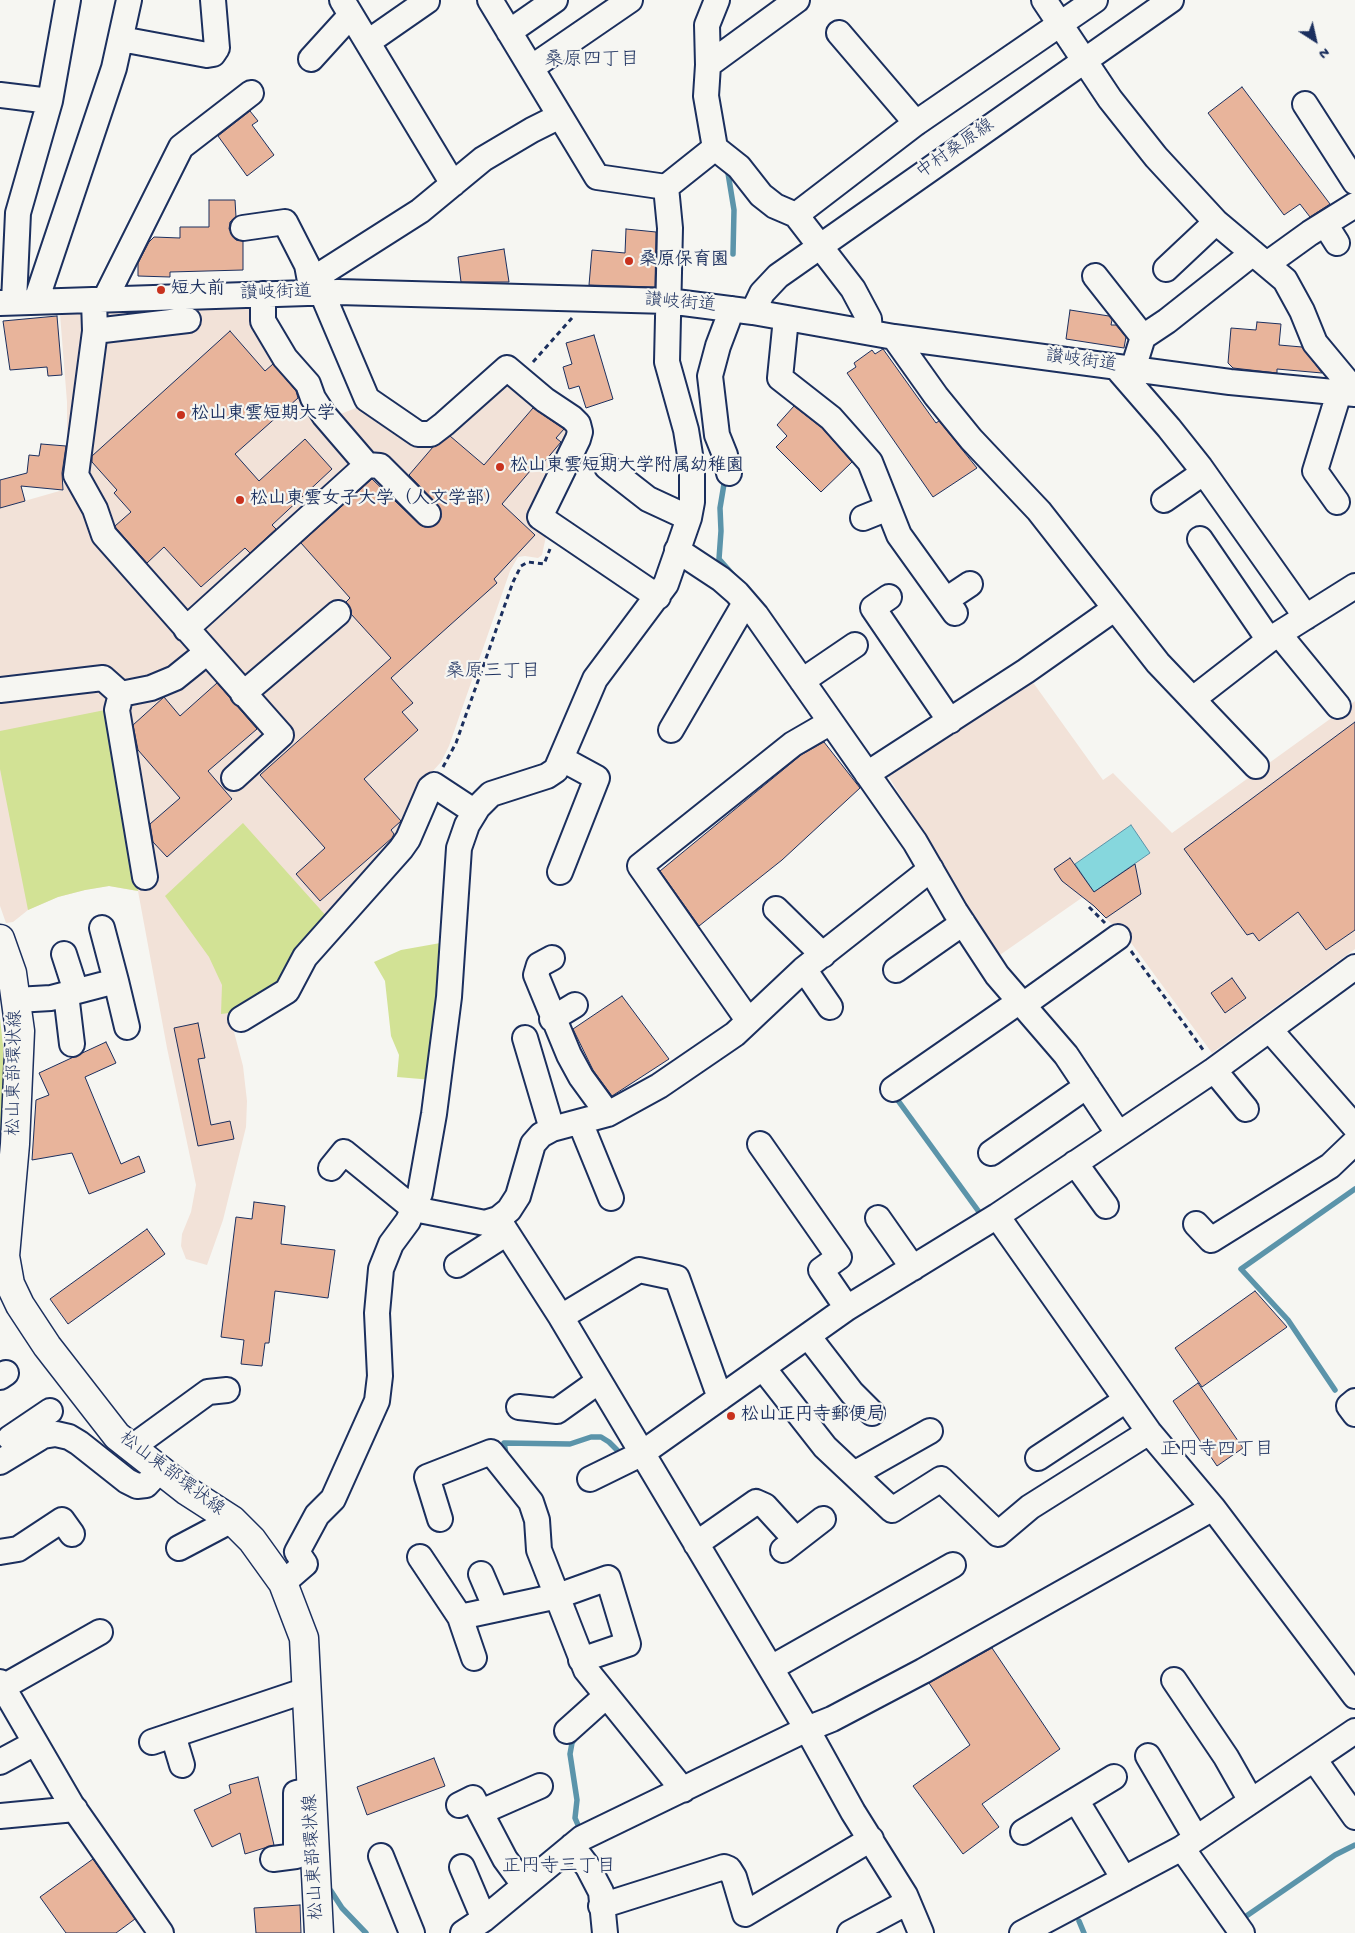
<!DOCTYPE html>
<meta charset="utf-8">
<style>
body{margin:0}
#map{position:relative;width:1355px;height:1933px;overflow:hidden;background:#f6f6f2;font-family:"Gochi Hand",sans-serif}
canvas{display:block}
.north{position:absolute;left:1290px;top:15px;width:50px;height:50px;-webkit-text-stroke:4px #f6f6f2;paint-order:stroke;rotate:145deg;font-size:14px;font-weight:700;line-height:20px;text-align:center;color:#1b2f5e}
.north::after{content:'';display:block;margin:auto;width:18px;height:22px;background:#1b2f5e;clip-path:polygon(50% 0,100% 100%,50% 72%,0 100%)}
</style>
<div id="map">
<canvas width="1355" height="1933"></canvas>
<div class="north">N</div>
</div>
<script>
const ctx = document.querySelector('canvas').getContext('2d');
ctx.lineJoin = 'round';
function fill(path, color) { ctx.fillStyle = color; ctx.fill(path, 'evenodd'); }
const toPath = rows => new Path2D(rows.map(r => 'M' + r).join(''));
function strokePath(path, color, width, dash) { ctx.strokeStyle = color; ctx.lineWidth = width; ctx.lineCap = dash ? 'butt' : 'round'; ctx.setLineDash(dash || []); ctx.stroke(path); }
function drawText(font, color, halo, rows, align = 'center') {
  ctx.font = font + ' "Gochi Hand","Klee One",sans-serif'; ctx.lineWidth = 4.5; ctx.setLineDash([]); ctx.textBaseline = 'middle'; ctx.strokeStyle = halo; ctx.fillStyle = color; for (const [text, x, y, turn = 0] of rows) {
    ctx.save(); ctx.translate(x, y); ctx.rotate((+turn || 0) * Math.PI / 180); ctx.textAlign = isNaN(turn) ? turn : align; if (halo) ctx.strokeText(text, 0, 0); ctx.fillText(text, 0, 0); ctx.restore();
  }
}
fill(toPath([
 [248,306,277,356,333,417,366,404,414,436,507,372,570,424,542,555,538,558,525,556,518,557,510,571,449,746,441,762,423,782,402,837,237,1012,229,1013,243,1066,247,1101,246,1127,223,1220,207,1265,186,1259,181,1246,182,1234,191,1212,196,1185,167,1048,138,891,109,886,85,890,58,897,28,910,13,922,6,923,0,906,0,508,63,490,67,446,67,402,60,314],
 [1032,681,1103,780,1113,773,1172,833,1355,701,1355,949,1212,1053,1129,940,1083,897,997,957,939,868,939,858,887,774]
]), '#f2e2d8');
fill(toPath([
 [105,710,119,771,138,891,109,886,85,890,58,897,28,910,0,769,0,731],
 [243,823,328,918,286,981,237,1012,221,1014,222,985,209,957,165,896],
 [446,942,433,1080,397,1077,399,1055,391,1036,385,981,374,962,401,950],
 [0,1018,3,1046,4,1102,0,1165]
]), '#d2e295');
const water = toPath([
 [1131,825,1150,853,1094,892,1075,864,1131,825]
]);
fill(water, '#86d7dd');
strokePath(water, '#5b94aa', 1);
strokePath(toPath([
 [727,167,734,210,733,254],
 [725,478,720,508,721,531,719,559,735,577],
 [894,1095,982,1216],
 [1335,1390,1288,1320,1241,1269,1355,1189],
 [507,1459,504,1443,570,1444,591,1437,601,1437,609,1442,623,1456],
 [577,1735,572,1743,570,1754,577,1800,575,1818,581,1832],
 [331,1891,342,1908,366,1933],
 [1242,1919,1335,1855,1355,1845],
 [1079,1921,1084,1933]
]), '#5b94aa', 5.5);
const building = toPath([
 [1242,87,1330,204,1310,217,1300,204,1284,215,1208,113,1242,87],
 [250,111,258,121,252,125,274,155,247,176,218,136,250,111],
 [209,200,235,200,236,217,230,222,229,229,236,240,243,241,243,270,170,272,170,277,138,276,138,263,149,242,154,237,180,238,180,227,209,227,209,200],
 [626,229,656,232,655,287,589,285,592,250,625,253,626,229],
 [504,249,509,282,461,282,458,257,504,249],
 [1070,310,1109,316,1112,320,1111,325,1116,325,1126,337,1124,348,1066,339,1070,310],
 [57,316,62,375,48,376,47,367,10,370,3,321,57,316],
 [1257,322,1281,324,1279,345,1302,347,1322,373,1277,369,1277,373,1233,368,1228,363,1231,328,1256,330,1257,322],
 [230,331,265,371,273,364,296,391,298,398,235,454,259,481,305,439,332,469,272,525,276,529,250,553,245,548,201,587,164,547,147,563,116,528,115,526,131,512,114,493,117,490,92,462,92,456,230,331],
 [594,335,613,399,586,408,579,386,569,389,563,367,572,364,566,343,594,335],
 [883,349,936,423,939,421,977,468,933,497,847,373,856,367,854,363,872,350,875,354,883,349],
 [794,406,822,428,852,462,821,492,776,447,787,436,777,425,794,406],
 [533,408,564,429,556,438,561,442,540,467,536,464,502,504,535,535,494,579,497,583,391,678,413,703,402,712,418,730,364,779,401,821,391,830,394,834,392,838,320,901,296,874,325,848,260,775,391,658,351,614,351,610,346,602,350,598,301,543,372,479,419,524,425,527,437,524,441,517,438,505,409,475,433,447,450,436,484,465,533,408],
 [41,444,66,446,62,473,63,490,21,486,25,501,0,508,0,480,27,473,29,455,39,456,41,444],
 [217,683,257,729,208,771,232,799,167,857,153,842,150,824,180,798,138,750,133,725,164,697,180,716,217,683],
 [1355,722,1355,930,1326,950,1298,912,1259,941,1253,933,1247,935,1184,849,1355,722],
 [824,742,860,788,782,860,699,926,660,871,801,755,824,742],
 [1070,858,1094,892,1135,864,1141,894,1106,918,1094,906,1062,881,1054,869,1070,858],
 [1232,978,1246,998,1225,1013,1211,993,1232,978],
 [622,996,669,1059,612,1096,593,1070,573,1029,622,996],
 [198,1023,205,1058,198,1059,211,1125,230,1121,234,1139,198,1146,174,1028,198,1023],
 [106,1042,116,1063,85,1077,121,1164,139,1156,145,1172,89,1194,72,1153,32,1160,36,1100,49,1095,39,1073,106,1042],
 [254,1202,285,1206,281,1244,335,1250,328,1298,275,1291,269,1343,265,1343,262,1366,241,1364,244,1340,221,1337,236,1217,252,1219,254,1202],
 [147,1229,165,1254,68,1324,50,1299,147,1229],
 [1255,1291,1287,1327,1202,1387,1175,1348,1255,1291],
 [1198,1383,1243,1448,1217,1466,1173,1401,1198,1383],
 [992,1648,1060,1749,982,1804,999,1827,963,1854,913,1786,970,1745,929,1683,992,1648],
 [434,1758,445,1786,367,1815,357,1787,434,1758],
 [258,1777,274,1845,245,1854,240,1833,212,1847,194,1810,231,1793,229,1785,258,1777],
 [93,1859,135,1919,116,1933,66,1933,40,1897,93,1859],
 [300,1905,301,1933,256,1933,254,1908,300,1905]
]);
fill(building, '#e8b49b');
strokePath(building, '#1b2f5e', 1);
const minor = toPath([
 [342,0,453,184],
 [1044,0,1110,99,1156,157,1216,222,1285,280,1302,311,1315,343,1355,391],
 [509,32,555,0],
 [839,33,916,123],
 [121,39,207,55,213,54,217,48,213,0],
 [368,42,427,1],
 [311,59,351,15],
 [708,65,797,0],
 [531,68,630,0],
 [0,95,50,101],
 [1305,104,1355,182],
 [715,148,739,167,761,195,775,206,796,215,853,289,869,319,870,332],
 [666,187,715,148,706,96,708,65,707,25,717,0],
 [796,215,916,123,1095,0],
 [1325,224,1337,243],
 [243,228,285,222,307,265,310,281],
 [1267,264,1310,233,1355,205],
 [1166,269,1216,222],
 [1095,276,1143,337],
 [311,293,310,281,420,211,483,159,532,130,560,116],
 [322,293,367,399,418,434,431,434,444,424,507,368,545,400,572,418,578,424,580,432,578,439,540,517,658,597],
 [105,299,181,147,251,93],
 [94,300,95,331,76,475,95,509,104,535,281,735,234,778],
 [36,301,114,68,129,0],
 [14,302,18,213,50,101,68,0],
 [0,303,338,292,668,301,753,312,894,337,1230,382,1355,394],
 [753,312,762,293,778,276,1171,0],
 [786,318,780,378,831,418,870,462,899,535,955,613],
 [95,331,188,320],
 [894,337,936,396,971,439,1039,511,1158,663,1256,766],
 [1116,367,1169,428,1200,467,1306,617],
 [1133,369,1143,337,1167,321,1253,253],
 [367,465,380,466,428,514],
 [607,467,648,499,689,518],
 [729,473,725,455,717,435,710,376,718,346,732,309],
 [1164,500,1203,473],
 [1337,502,1315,471,1339,393],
 [863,518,888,508],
 [1200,539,1269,640],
 [677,550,721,579,737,593,756,615,915,842,955,911,997,975,1066,1055,1118,1133],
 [889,597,873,608,950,721],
 [946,600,970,584],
 [186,629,367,465,324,415,313,398,308,384,285,358,263,321,263,294],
 [1279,634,1338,706],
 [802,681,855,645],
 [0,690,103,678,121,694,151,688,175,678,206,653],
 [121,694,117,710,145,877],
 [243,694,338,613],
 [1193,699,1269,640,1355,586],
 [671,730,745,603],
 [867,774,1026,671,1114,609],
 [560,872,597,778,562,759],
 [776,909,823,955],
 [102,928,116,981],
 [64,954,76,991],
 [552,958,539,965,536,975,569,1055,581,1077,608,1114],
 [804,969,830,1007],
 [896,970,963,923],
 [66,994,72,1044],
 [16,1000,51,998,116,981,127,1027],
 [1023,1005,1118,937],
 [241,1019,287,991,305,957,401,849,408,839,430,788,434,785,475,812],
 [552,1019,575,1005],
 [748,1020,640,866,793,744,831,722],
 [1270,1030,1355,1127],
 [525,1038,552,1129],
 [1214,1070,1246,1109],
 [893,1089,1020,1001],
 [580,1122,611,1198],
 [760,1144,839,1257,821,1270,847,1308],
 [991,1153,1087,1086],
 [1075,1163,1106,1206],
 [331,1168,344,1152,414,1209,485,1223,498,1219,509,1210,518,1196,533,1144,541,1135,552,1129,608,1114,659,1086,735,1034,804,969,931,869],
 [997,1216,1149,1432,1213,1508,1355,1696],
 [878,1218,913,1268],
 [498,1219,561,1317,807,1729,853,1812,905,1895,921,1933],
 [1196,1224,1211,1240,1330,1166,1355,1142],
 [457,1265,507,1233],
 [561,1317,639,1270,677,1278,720,1398],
 [808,1336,852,1393,872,1413],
 [763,1368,825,1447,892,1510,941,1479,998,1534,1030,1507,1149,1432],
 [0,1377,6,1373],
 [1355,1401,1349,1406,1355,1414],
 [519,1407,557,1411,599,1381],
 [10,1438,50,1411],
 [131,1448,208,1392,227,1390],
 [1038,1458,1126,1400],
 [0,1462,43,1436,56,1434,69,1437,79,1443,127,1481,137,1486,146,1485,160,1470],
 [854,1474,930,1431],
 [590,1479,641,1454,847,1308,997,1216,1214,1070,1355,967],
 [440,1519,427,1477,491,1452,531,1502,537,1520,539,1550,586,1670,683,1790],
 [696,1544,756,1502,765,1506,796,1540],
 [179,1548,232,1520],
 [783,1550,823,1519],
 [0,1552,18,1549,62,1520,72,1534],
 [420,1557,460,1617,474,1658],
 [481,1574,496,1609],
 [283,1583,305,1564,297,1552,317,1515,333,1499,377,1401,380,1376,377,1313,381,1269,391,1244,408,1221,420,1193,434,1114,449,997,459,848,467,825,478,807,491,794,547,776,556,770,595,679,666,584,689,518,692,502,692,467,686,430,667,362,670,228,666,187,597,177,490,0],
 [460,1617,558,1596,608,1578,628,1644,581,1660],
 [771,1668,953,1565],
 [1174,1680,1226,1757,1251,1801],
 [0,1682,71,1804,161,1933],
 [3,1687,100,1632],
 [567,1731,606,1696],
 [173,1735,182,1765],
 [152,1742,307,1690],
 [1148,1756,1196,1838],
 [1314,1759,1355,1817],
 [0,1762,35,1743],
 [1076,1800,1124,1879],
 [459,1805,473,1798,505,1859,524,1885],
 [481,1812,540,1786],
 [0,1816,75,1809],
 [1023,1832,1114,1777],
 [572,1846,588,1867,601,1892,605,1933],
 [1182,1848,1242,1933],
 [381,1856,412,1933],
 [273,1859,296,1856,296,1793,312,1790],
 [462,1867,484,1919],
 [601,1906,724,1867,729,1869,734,1877,745,1914,871,1839],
 [463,1933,484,1919,582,1838,807,1729,832,1719,923,1671,1213,1508],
 [850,1933,908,1902],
 [1022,1933,1182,1848,1355,1731]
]);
const major = toPath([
 [0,939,12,973,20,1031,15,1144,5,1256,10,1284,20,1305,47,1346,117,1436,187,1491,232,1520,252,1540,283,1583,304,1638,319,1933]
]);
strokePath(minor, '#1b2f5e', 28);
strokePath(major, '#1b2f5e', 31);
strokePath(toPath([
 [533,362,572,318],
 [443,767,456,743,513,582,521,566,528,562,544,564,550,549],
 [1089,907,1105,923],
 [1131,951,1204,1051]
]), '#1b2f5e', 3, [5, 4]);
strokePath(minor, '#f6f6f2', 24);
strokePath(major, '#f6f6f2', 28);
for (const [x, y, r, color] of [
 [629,261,5,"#c8321e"],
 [161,290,5,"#c8321e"],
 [181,415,5,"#c8321e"],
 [500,467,5,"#c8321e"],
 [240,500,5,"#c8321e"],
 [731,1416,5,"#c8321e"]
]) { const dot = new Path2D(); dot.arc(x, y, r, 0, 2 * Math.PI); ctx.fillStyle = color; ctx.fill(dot); strokePath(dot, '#f6f6f2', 2); }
drawText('18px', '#1b2f5e', '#f6f6f2', [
 ["中村桑原線",956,150,-35],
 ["讃岐街道",276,294,-2],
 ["讃岐街道",680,304,5],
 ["讃岐街道",1081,362,8],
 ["松山東部環状線",16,1073,-89],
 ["松山東部環状線",171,1475,37],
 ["松山東部環状線",315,1857,-93]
]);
drawText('bold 18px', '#1b2f5e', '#f6f6f2', [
 ["桑原保育園",639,261],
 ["短大前",171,290],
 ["松山東雲短期大学",191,415],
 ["松山東雲短期大学附属幼稚園",510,467],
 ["松山東雲女子大学（人文学部）",250,500],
 ["松山正円寺郵便局",741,1416]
], 'left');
drawText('19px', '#1b2f5e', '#f6f6f2', [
 ["桑原四丁目",592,61],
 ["桑原三丁目",493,673],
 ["正円寺四丁目",1217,1451],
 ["正円寺三丁目",559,1868]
]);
</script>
